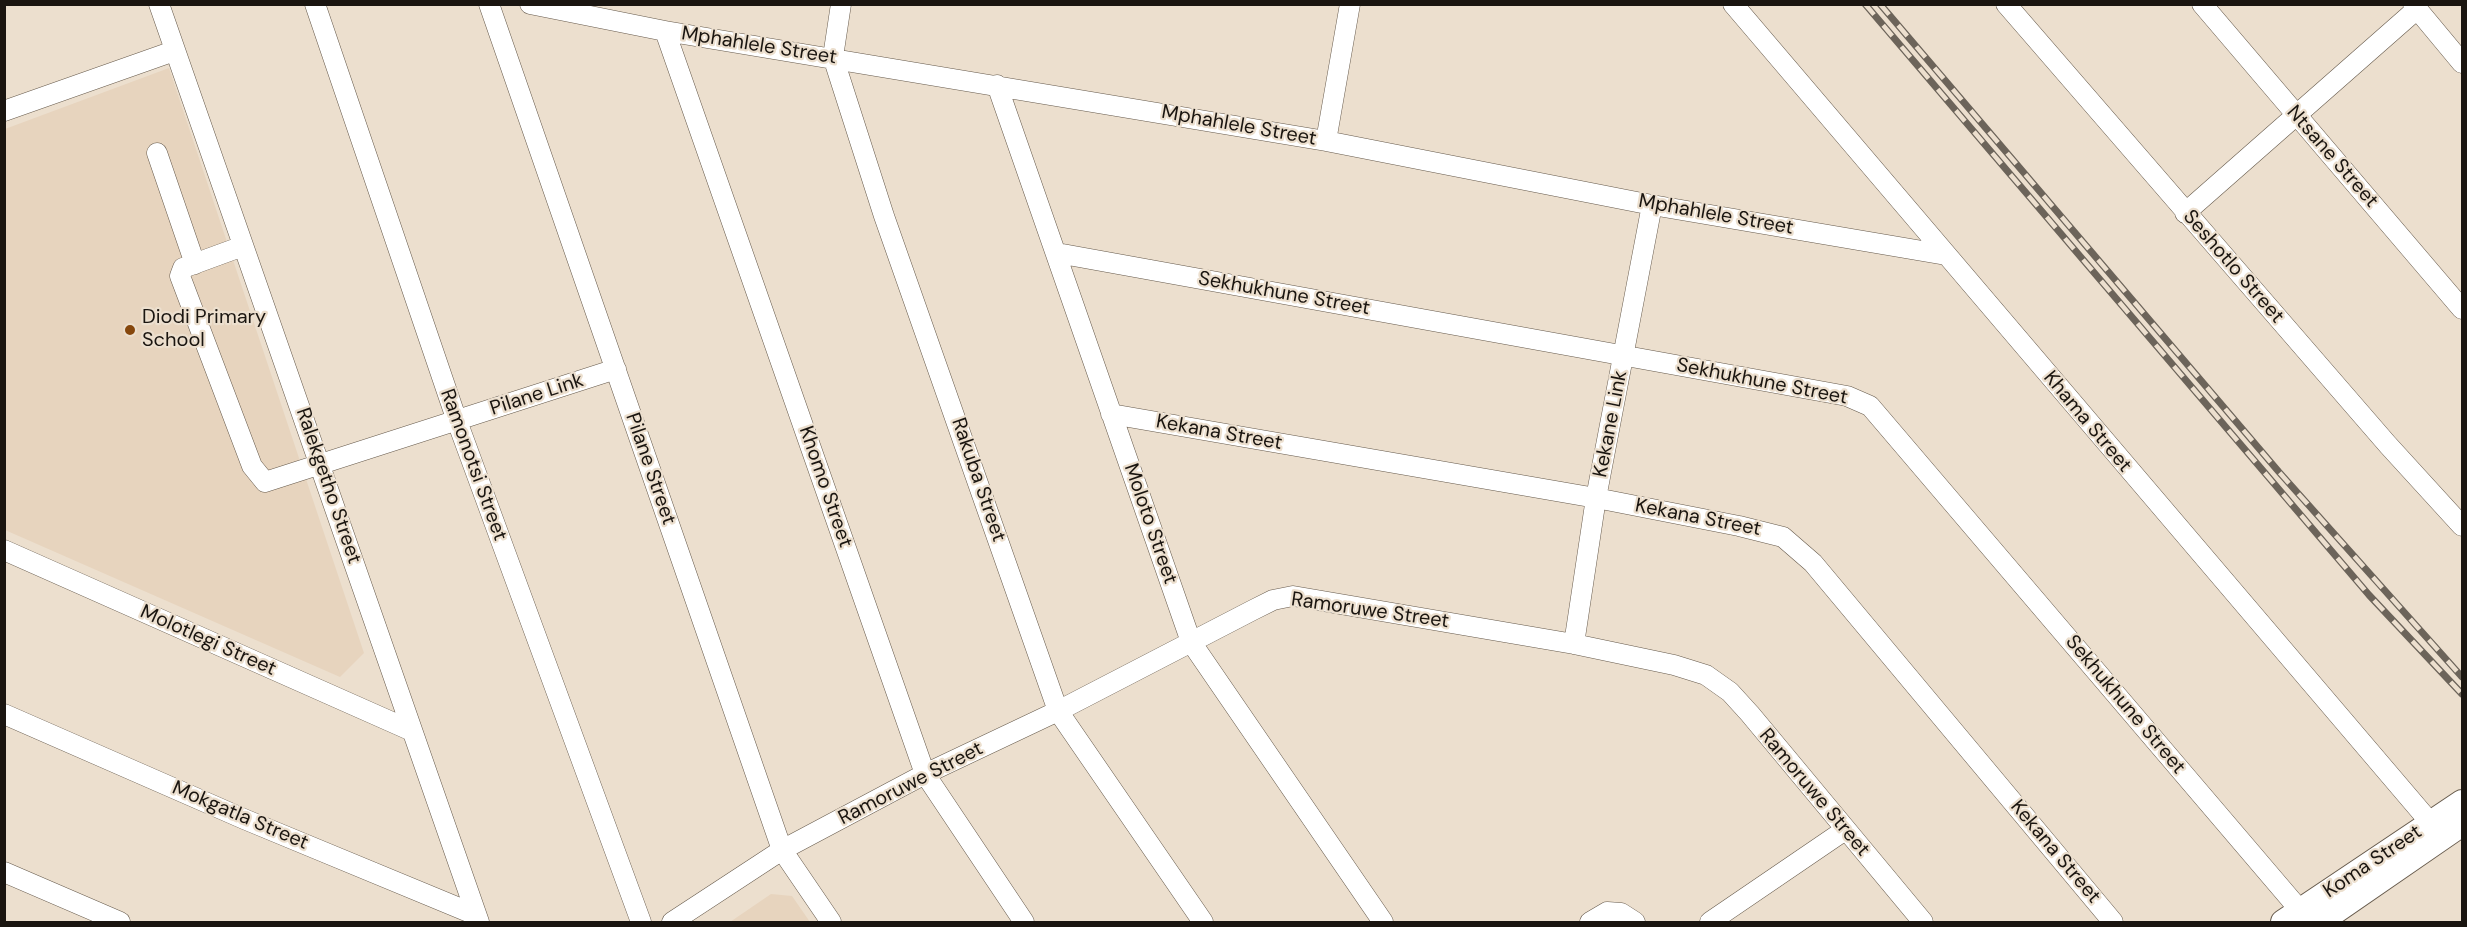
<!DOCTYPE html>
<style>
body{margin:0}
#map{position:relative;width:2467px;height:927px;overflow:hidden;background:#ecdfce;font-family:"DM Sans",sans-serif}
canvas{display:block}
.frame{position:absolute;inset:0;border:6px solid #1a1510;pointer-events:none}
</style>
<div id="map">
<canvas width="2467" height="927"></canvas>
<div class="frame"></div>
</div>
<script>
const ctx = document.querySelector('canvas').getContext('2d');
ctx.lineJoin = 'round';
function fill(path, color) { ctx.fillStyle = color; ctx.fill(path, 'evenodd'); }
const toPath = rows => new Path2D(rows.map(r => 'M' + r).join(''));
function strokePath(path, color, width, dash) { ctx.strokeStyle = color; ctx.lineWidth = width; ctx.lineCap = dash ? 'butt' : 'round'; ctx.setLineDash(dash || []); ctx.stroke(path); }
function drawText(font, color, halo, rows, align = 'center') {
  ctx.font = font + ' "DM Sans",sans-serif'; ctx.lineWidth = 4.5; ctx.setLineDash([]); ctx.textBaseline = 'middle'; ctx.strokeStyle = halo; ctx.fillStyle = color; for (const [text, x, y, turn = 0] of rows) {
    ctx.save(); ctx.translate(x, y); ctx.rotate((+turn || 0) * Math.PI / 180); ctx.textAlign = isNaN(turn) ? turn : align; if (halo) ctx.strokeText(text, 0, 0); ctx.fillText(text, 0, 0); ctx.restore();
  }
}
fill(toPath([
 [169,68,364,653,340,677,5,530,5,129],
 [771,894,792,896,810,922,730,922]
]), '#e7d4be');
const minor = toPath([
 [159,4,479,922],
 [315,4,457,421,641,922],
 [489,4,782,850,831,922],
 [530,4,665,31,1326,141,1652,205,1946,255],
 [841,4,833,57,884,216,1058,711,1203,922],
 [1733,4,2440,834],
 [2006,4,2388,445,2462,526],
 [2202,4,2462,309],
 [2413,4,2462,63],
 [665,31,925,774,1024,922],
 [997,85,1191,642,1383,922],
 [4,111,174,51],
 [1326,141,1350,4],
 [157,153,195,264],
 [2185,213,2417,9],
 [243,246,183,268,180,276,252,466,265,482,616,369],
 [1057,253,1825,392,1847,396,1870,406,2310,922],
 [1111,414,1596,498,1739,526,1783,537,1813,563,2113,922],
 [4,550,412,731],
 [1574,644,1596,498,1652,205],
 [4,714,244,819,476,915],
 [4,872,120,922],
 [672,922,782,850,925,774,1058,711,1253,610,1273,600,1293,596,1574,644,1674,665,1706,675,1730,692,1750,714,1923,922],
 [1590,922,1607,912,1621,913,1635,922],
 [1710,922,1845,830]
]);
const major = toPath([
 [2283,922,2462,802],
 [2320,922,2462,824]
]);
strokePath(minor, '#665a4c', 21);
strokePath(major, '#665a4c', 26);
strokePath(minor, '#fff', 20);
strokePath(major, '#fff', 24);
const rail = toPath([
 [1865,4,2369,595,2462,694],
 [1880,4,2279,472,2462,677]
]);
strokePath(rail, '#6c645a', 7);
strokePath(rail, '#ecdfce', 4.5, [14]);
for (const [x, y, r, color] of [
 [130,330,6,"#86470d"]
]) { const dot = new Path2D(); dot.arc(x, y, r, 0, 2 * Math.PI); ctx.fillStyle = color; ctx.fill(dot); strokePath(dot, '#ecdfce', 2); }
drawText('20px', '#1a1510', '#ecdfce', [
 ["Mphahlele Street",759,46,9],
 ["Mphahlele Street",1239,126,10],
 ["Ntsane Street",2332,157,49],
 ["Mphahlele Street",1716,215,10],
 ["Seshotlo Street",2233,267,49],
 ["Sekhukhune Street",1284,294,10],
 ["Sekhukhune Street",1762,382,11],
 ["Pilane Link",537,395,-18],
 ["Khama Street",2087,422,50],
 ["Kekane Link",1611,424,-79],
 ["Kekana Street",1219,433,10],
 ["Ramonotsi Street",473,465,70],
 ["Pilane Street",650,469,71],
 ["Rakuba Street",978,480,71],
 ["Ralekgetho Street",328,486,71],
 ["Khomo Street",825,487,71],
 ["Kekana Street",1698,518,11],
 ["Moloto Street",1150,524,71],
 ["Ramoruwe Street",1370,611,8],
 ["Molotlegi Street",208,641,24],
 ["Sekhukhune Street",2125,705,50],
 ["Ramoruwe Street",911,784,-27],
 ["Ramoruwe Street",1814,793,50],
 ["Mokgatla Street",240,816,23],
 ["Kekana Street",2055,852,50],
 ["Koma Street",2373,862,-34]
]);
drawText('20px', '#1a1510', '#ecdfce', [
 ["Diodi Primary",142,318],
 ["School",142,341]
], 'left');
</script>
